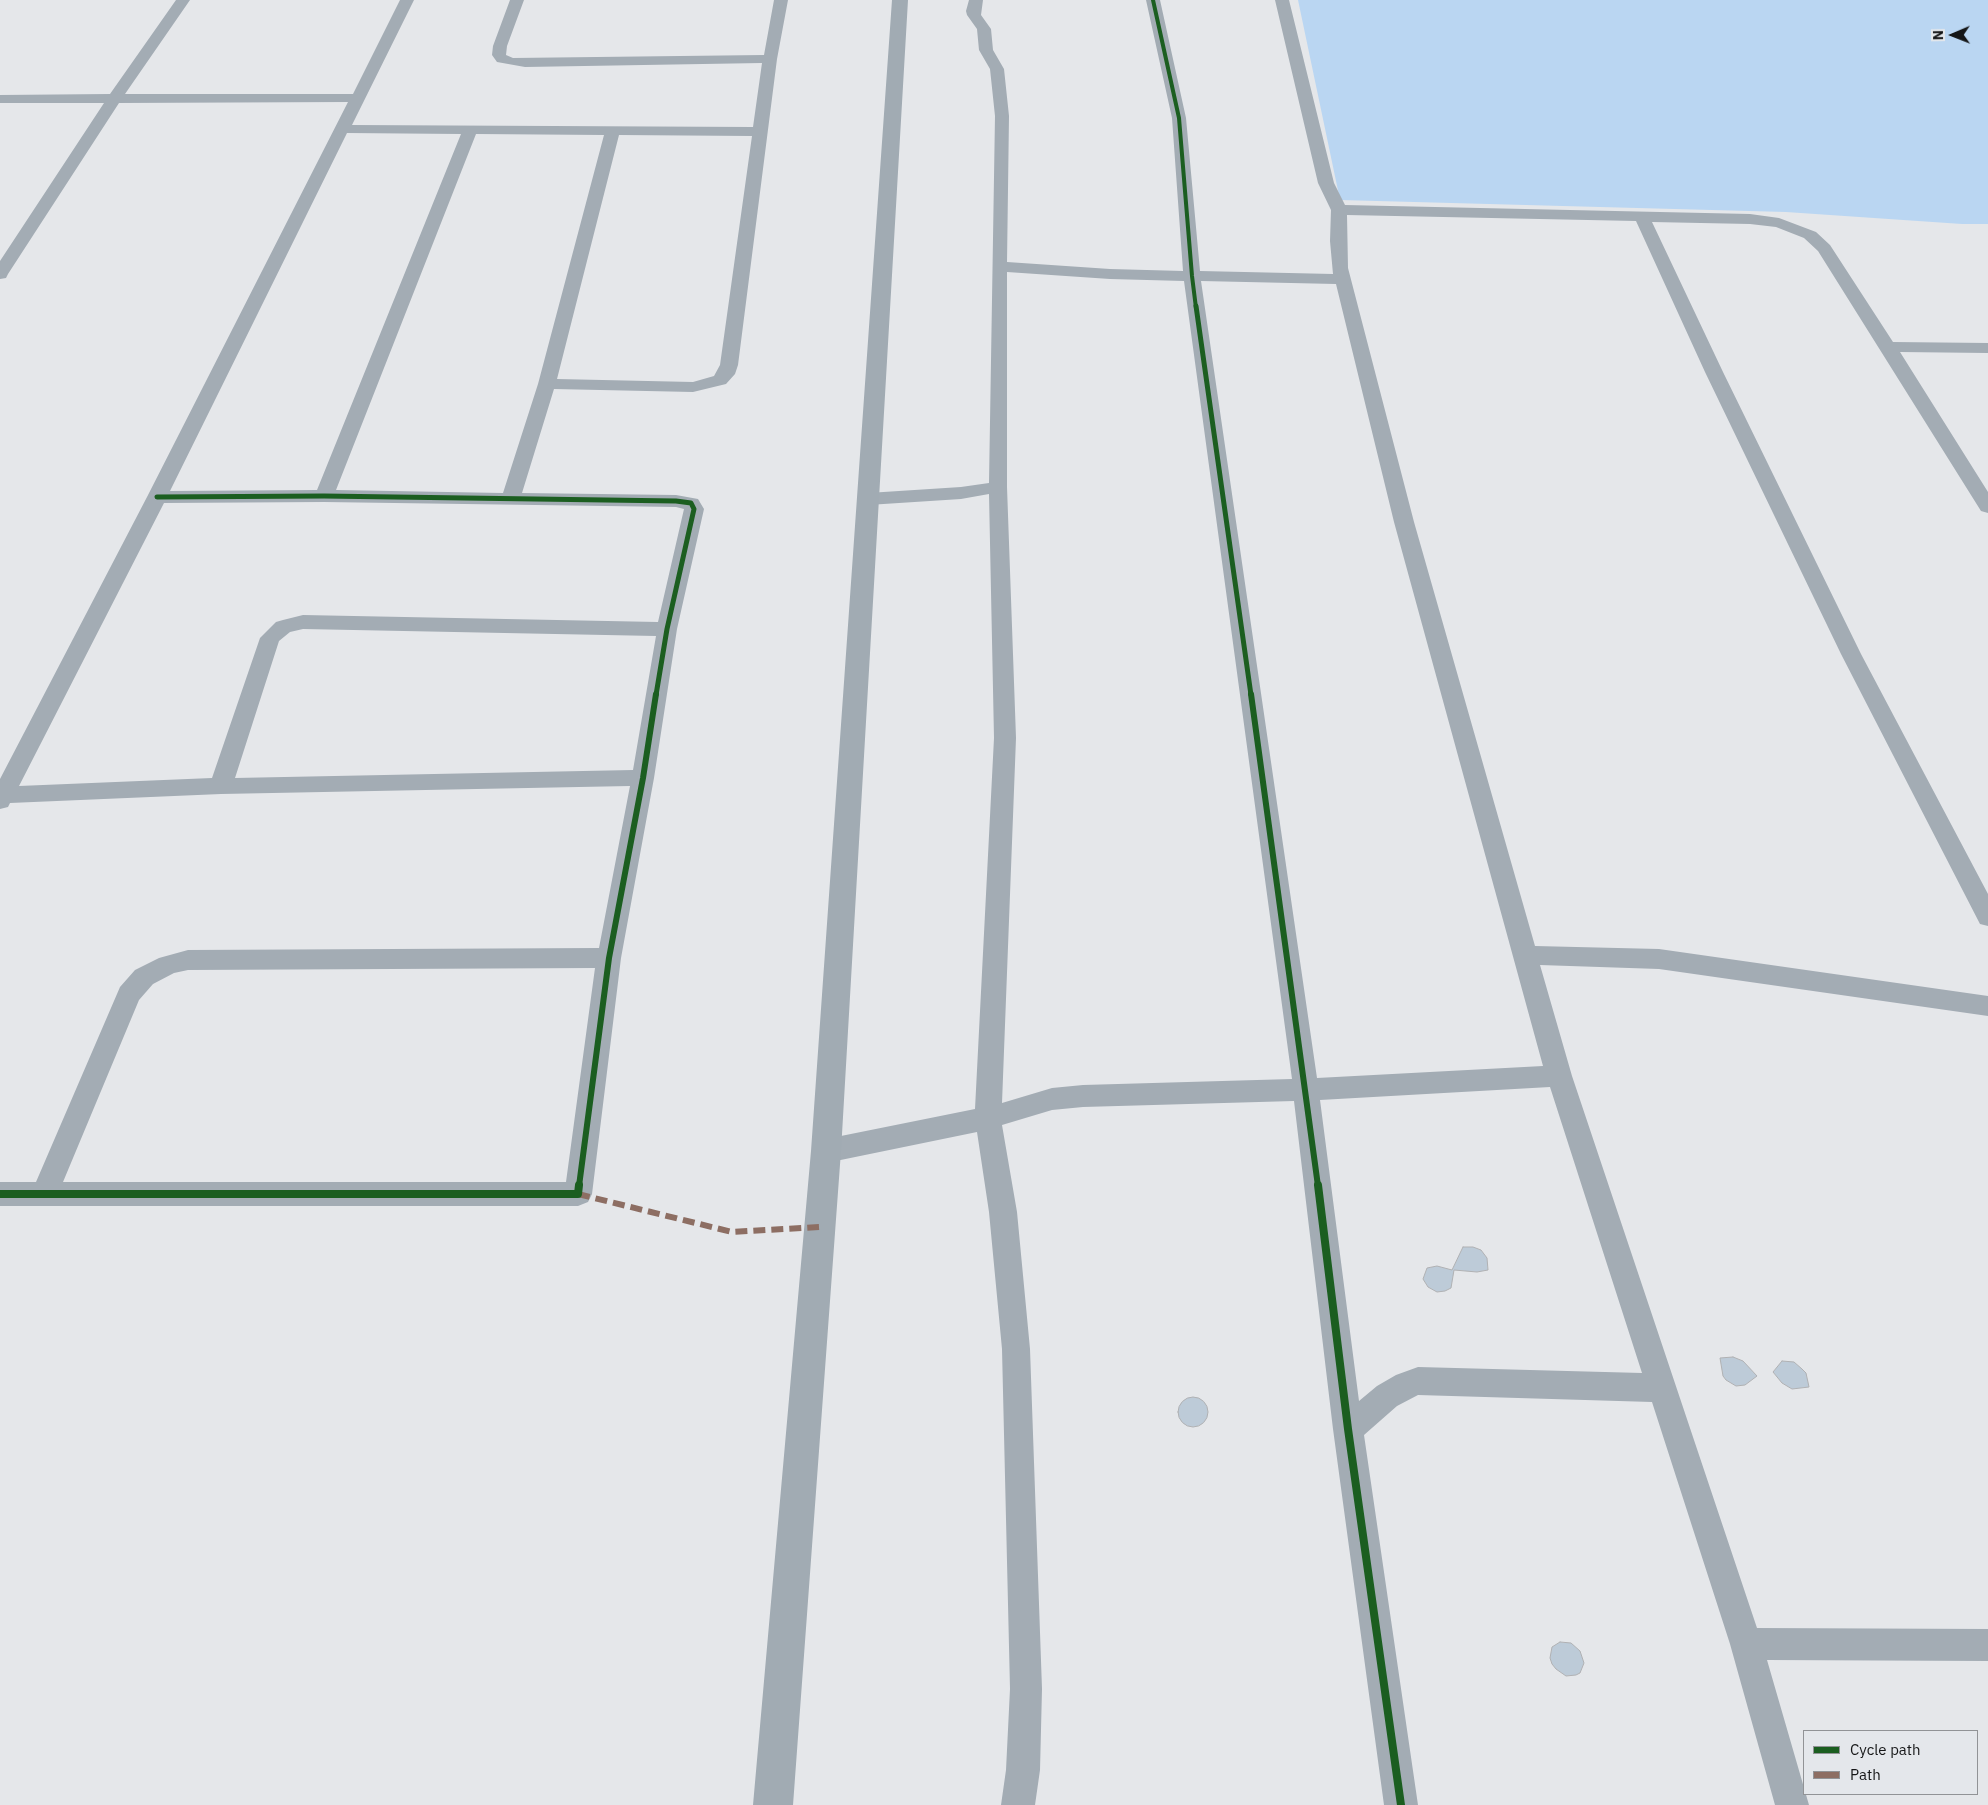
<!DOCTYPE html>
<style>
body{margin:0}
#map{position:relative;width:1988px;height:1805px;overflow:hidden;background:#e5e7ea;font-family:"IBM Plex Sans",sans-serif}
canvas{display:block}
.legend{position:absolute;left:1803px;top:1730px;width:175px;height:65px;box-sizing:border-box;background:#e4e7eb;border:1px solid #919396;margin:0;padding:6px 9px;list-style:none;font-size:15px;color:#151617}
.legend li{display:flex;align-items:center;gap:10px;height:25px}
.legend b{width:25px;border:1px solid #919396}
.north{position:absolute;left:1928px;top:10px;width:50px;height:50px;-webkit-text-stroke:4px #e4e7eb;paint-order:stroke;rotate:269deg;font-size:14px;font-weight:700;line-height:20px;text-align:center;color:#151617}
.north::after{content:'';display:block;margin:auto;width:18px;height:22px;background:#151617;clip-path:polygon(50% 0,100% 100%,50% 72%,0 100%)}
</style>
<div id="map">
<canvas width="1988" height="1805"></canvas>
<ul class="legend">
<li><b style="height:6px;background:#1b5e20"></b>Cycle path</li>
<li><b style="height:6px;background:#8d6e63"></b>Path</li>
</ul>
<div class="north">N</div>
</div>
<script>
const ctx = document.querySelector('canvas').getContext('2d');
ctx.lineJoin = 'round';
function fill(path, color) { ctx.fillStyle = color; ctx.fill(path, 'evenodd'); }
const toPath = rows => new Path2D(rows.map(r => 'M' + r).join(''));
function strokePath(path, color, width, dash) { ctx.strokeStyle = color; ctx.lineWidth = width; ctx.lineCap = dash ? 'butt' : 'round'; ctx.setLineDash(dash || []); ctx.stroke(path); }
fill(toPath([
 [1298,0,1988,0,1988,224,1962,224,1786,212,1340,200]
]), '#bad6f2');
const building = toPath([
 [1463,1247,1473,1247,1481,1250,1487,1258,1488,1270,1477,1272,1454,1270,1451,1288,1445,1291,1437,1292,1428,1287,1423,1279,1427,1268,1437,1266,1452,1270,1463,1247],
 [1733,1357,1743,1361,1757,1376,1745,1385,1736,1386,1726,1380,1723,1376,1720,1358,1733,1357],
 [1782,1361,1794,1362,1802,1369,1806,1373,1809,1387,1792,1389,1782,1383,1773,1372,1782,1361],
 '1178 1412a15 15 0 1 1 30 0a15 15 0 1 1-30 0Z',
 [1560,1642,1571,1643,1580,1651,1584,1663,1580,1673,1576,1675,1566,1676,1556,1669,1552,1664,1550,1658,1552,1647,1560,1642]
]);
fill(building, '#bdcbd8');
strokePath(building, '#b0b1b3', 1);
fill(toPath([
 [176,0,190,0,125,94,353,94,400,0,414,0,352,125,753,127,762,63,525,67,497,62,492,55,493,46,510,0,524,0,507,46,506,55,513,58,764,55,774,0,788,0,777,59,738,365,735,374,726,384,693,392,554,389,522,493,676,495,698,499,704,509,677,629,654,778,621,958,592,1194,588,1202,578,1206,0,1206,0,1182,36,1182,117,994,120,987,135,970,159,958,188,950,599,948,630,786,221,794,10,803,8,807,0,809,0,779,147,497,348,102,119,103,8,274,6,278,0,279,0,261,104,103,0,103,0,95,110,94,176,0],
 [347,133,461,134,317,490,170,491,347,133],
 [476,134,604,135,538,384,503,493,336,490,476,134],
 [619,135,752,136,720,365,714,376,693,382,557,379,619,135],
 [324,502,676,507,684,509,658,622,303,615,283,620,276,622,260,638,212,778,19,786,164,503,324,502],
 [303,629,656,636,633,770,235,778,279,641,290,632,303,629],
 [595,968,566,1182,63,1182,139,1000,153,984,174,973,188,970,595,968],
 [969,0,983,0,981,15,991,29,993,50,1004,69,1009,116,1007,262,1110,269,1183,271,1172,118,1146,0,1160,0,1186,118,1200,271,1333,274,1330,241,1331,210,1318,183,1275,0,1289,0,1334,183,1345,205,1750,214,1779,218,1816,232,1830,245,1893,342,1988,343,1988,353,1900,352,1988,492,1988,513,1981,511,1818,251,1804,238,1776,227,1750,224,1652,222,1723,372,1861,654,1988,894,1988,926,1980,924,1841,654,1705,372,1636,221,1347,215,1348,268,1414,522,1535,946,1659,949,1988,996,1988,1016,1659,969,1540,965,1572,1076,1757,1628,1988,1629,1988,1661,1767,1660,1809,1805,1775,1805,1730,1644,1652,1402,1418,1395,1397,1406,1364,1435,1418,1805,1384,1805,1333,1429,1294,1101,1083,1107,1052,1110,1002,1125,1017,1212,1030,1349,1042,1689,1040,1770,1035,1805,1001,1805,1006,1770,1010,1689,1002,1349,989,1212,977,1132,826,1163,817,1159,813,1151,817,1143,826,1139,975,1109,994,738,989,494,961,499,868,505,861,503,858,499,861,495,868,493,961,487,989,483,995,116,990,69,979,50,977,29,967,15,966,11,969,0],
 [1007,272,1110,279,1184,281,1292,1079,1083,1085,1052,1088,1002,1103,1016,738,1007,487,1007,272],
 [1201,281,1336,284,1394,522,1543,1066,1317,1078,1201,281],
 [1550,1087,1642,1373,1418,1367,1396,1375,1377,1386,1359,1401,1320,1100,1550,1087]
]), '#a3acb4');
fill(toPath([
 [892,0,908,0,841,1151,793,1805,753,1805,811,1151,892,0]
]), '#a1abb3');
strokePath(toPath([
 [578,1194,732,1232,819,1227]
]), '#8d6e63', 6, [12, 6]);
strokePath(toPath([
 [1153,0,1179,118,1192,276,1196,308]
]), '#1b5e20', 4);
strokePath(toPath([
 [1196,306,1251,695],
 [157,497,324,496,676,501,691,503,694,509,667,629,656,695]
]), '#1b5e20', 5);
strokePath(toPath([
 [1251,694,1318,1186],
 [579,1186,609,958,643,778,656,694]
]), '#1b5e20', 6);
strokePath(toPath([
 [1318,1185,1348,1429,1401,1805],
 [0,1194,578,1194,579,1185]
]), '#1b5e20', 8);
</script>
